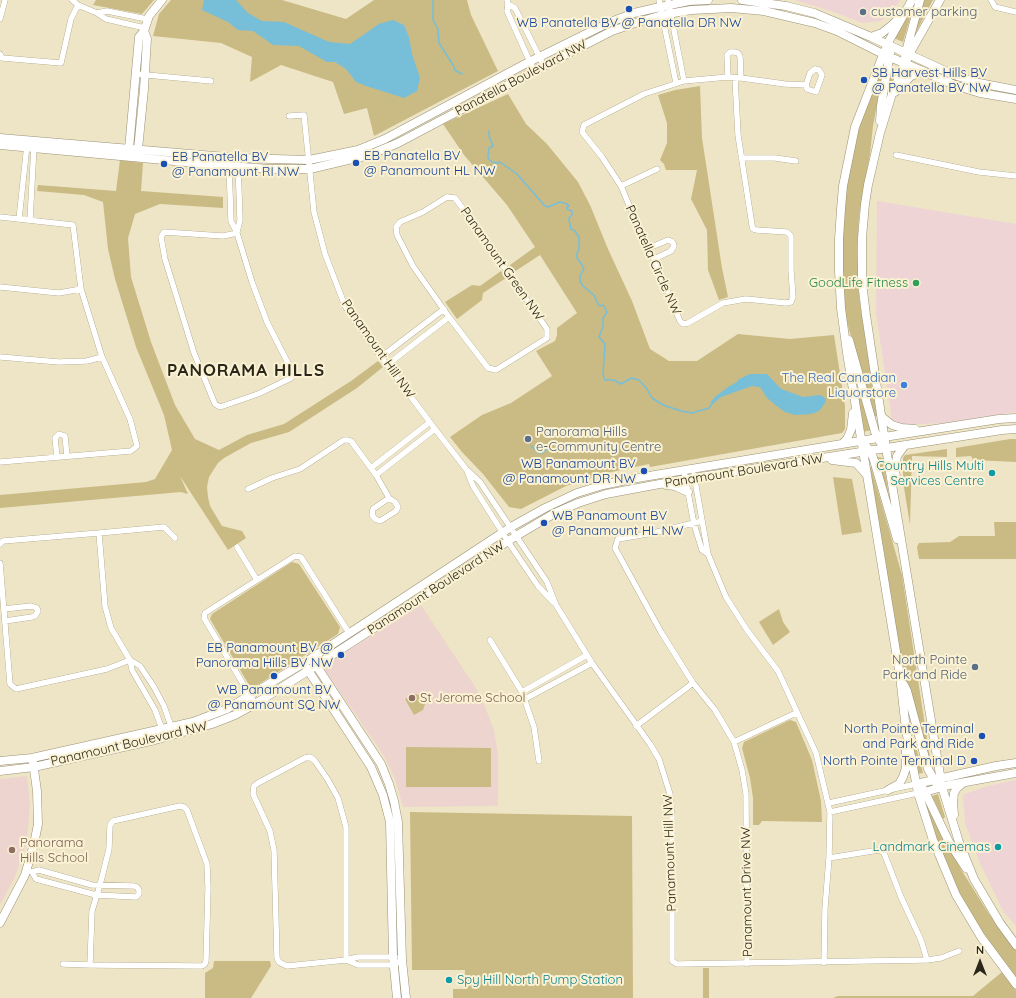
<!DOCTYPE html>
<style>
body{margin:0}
#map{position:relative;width:1016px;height:998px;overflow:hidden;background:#eee5c6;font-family:Quicksand,sans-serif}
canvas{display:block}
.north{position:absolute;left:960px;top:942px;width:40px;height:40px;-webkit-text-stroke:3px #fbf2d3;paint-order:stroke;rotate:0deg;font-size:11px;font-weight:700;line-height:16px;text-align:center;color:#2a261a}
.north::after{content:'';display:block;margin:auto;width:14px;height:18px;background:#2a261a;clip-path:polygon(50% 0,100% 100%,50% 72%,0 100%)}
</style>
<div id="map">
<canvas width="1016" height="998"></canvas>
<div class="north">N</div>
</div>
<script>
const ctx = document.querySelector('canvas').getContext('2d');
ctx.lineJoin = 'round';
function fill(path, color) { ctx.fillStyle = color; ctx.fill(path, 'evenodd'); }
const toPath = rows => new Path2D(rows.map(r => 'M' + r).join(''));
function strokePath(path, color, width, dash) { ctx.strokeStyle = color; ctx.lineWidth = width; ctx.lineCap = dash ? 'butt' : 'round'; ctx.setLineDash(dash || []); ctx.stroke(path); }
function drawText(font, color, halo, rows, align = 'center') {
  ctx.font = font + ' Quicksand,sans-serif'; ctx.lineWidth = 4; ctx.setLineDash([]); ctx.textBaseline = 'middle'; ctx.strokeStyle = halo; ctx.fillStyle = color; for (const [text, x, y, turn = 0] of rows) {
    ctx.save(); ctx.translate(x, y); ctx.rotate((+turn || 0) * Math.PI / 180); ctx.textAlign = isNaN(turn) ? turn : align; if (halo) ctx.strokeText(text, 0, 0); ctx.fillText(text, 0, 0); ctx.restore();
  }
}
fill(toPath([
 [794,0,900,0,895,8,881,21,862,23,834,12],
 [877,201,1016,224,1016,412,945,423,904,425,892,419,876,313],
 [1014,780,1016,780,1016,926,1003,911,979,861,965,823,963,795,984,787]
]), '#eed4d4');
fill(toPath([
 [421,605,476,688,485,707,494,730,498,754,498,806,403,807,395,779,384,756,322,666],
 [27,776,30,803,27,840,21,860,14,879,0,905,0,779]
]), '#eed4cf');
fill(toPath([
 [96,0,154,0,142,14,93,5],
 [171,0,282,0,346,19,374,0,467,0,471,15,498,71,374,136,367,108,344,114,333,82,281,65,250,82,252,57,221,43,153,36,159,14],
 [922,0,933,0,914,36],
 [911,7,913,8,903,42,894,38],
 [890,66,897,70,887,94,885,93],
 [881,71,883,72,873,126,870,154,859,216,857,250,859,296,877,416,874,417,846,319,841,267,842,226,851,154,867,101],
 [700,86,702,138,722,268,728,297,719,300,708,270,707,230,691,199,697,170,666,170,664,164,660,160,667,143,667,123,658,95,675,90],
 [508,94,526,124,547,144,578,182,590,205,608,249,632,301,650,349,669,361,697,361,738,334,790,339,834,335,845,406,845,429,842,433,650,467,649,464,607,473,566,486,521,509,509,507,483,474,462,452,450,437,482,415,511,403,552,376,536,351,555,341,557,335,557,328,577,313,540,255,514,272,510,265,535,247,507,205,464,155,443,124],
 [120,160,143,163,141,191,223,197,223,208,160,204,135,214,128,238,131,277,151,342,175,405,195,439,219,450,247,435,284,424,351,381,378,361,383,367,357,388,289,432,251,443,224,458,218,463,209,477,207,487,208,497,210,506,222,526,242,531,246,538,228,550,180,476,188,494,181,492,0,508,0,495,146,482,155,479,172,450,164,415,136,347,115,279,108,249,103,202,84,195,37,191,38,185,116,191],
 [501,271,506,278,483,293,482,300,457,319,445,302,472,285,480,286],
 [857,389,859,390,872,430,862,432],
 [1010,439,1016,439,1016,462,973,460,971,456,956,457,956,448],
 [947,449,947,457,912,456,910,525,903,481,903,458,905,455],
 [878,457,883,458,889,497,876,459],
 [868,467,871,467,902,575,931,765,929,765,911,698,902,673],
 [833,477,852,479,862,532,842,535],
 [994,522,1016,522,1016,559,919,559,917,547,919,543,950,542,959,536,995,536],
 [292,562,299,564,340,627,338,634,256,686,249,685,210,619,212,614],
 [779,609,783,622,790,632,773,645,759,622],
 [414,694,420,695,425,704,423,710,414,715,405,699],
 [790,720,796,722,812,760,821,801,822,822,762,821,759,825,753,825,753,798,750,778,742,748,744,742],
 [911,739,914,739,923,773,917,774],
 [406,747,491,748,491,787,406,787],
 [938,794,945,817,943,819,932,796],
 [927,805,962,871,989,914,1016,950,1016,979,980,933,948,874,924,806],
 [410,812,632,816,633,998,453,998,453,989,464,989,465,970,412,970],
 [214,961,270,961,271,966,251,998,205,998,205,973,213,968],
 [703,968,709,968,709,998,703,998],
 [1002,972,1016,990,1016,998,833,998,838,996,973,996]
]), '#caba84');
fill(toPath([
 [204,0,236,0,248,13,262,21,284,22,329,42,350,44,379,24,393,20,404,25,409,37,412,54,420,78,417,91,404,98,366,86,356,82,346,69,335,62,327,62,299,46,273,45,253,31,238,30,228,22,202,10],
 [750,374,767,374,780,388,784,390,803,397,820,395,825,398,826,400,825,403,819,411,811,414,795,415,785,412,778,407,767,398,760,387,752,386,721,397,714,403,710,403,715,397,728,387,737,382,739,379]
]), '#77bfd8');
strokePath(toPath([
 [433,0,433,20,438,29,439,43,453,65,455,70,462,74],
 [489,131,489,136,493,146,489,148,488,158,492,162,498,163,500,162,517,174,545,206,548,207,560,202,567,204,569,206,567,207,567,209,572,211,572,215,569,218,569,220,571,229,575,231,579,237,579,250,577,253,577,258,582,265,584,269,580,276,580,281,583,286,594,295,598,304,600,306,603,305,607,312,603,318,603,326,599,337,605,344,603,375,605,380,614,380,621,384,631,378,639,380,647,389,652,398,663,405,681,411,692,413,709,408,713,403],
 [531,446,539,453,542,453,547,449]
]), '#77bfd8', 1.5);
const street = toPath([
 [72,0,78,5,97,13,106,19,145,28],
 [507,0,508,4,507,11,534,71],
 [659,0,676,83],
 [668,0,684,81],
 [991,0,995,7,1016,12],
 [508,4,515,8,544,66],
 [97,13,107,11,147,19],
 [0,19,5,0],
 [0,54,2,58,61,63,71,19,78,5],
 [815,69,819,70,822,75,816,92,807,89,806,85,810,73,815,69],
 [136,74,211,81],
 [728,77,727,55,730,52,734,52,738,53,740,56,741,78],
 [735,78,738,135,752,225,753,229,756,230,787,232,791,236,791,270,793,297,791,302,786,303,746,299,723,303,688,323,683,324,680,321,654,259,642,236,621,186,602,157,582,132,584,125,644,94,684,81,728,77,741,78,785,84,806,85],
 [289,116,304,115,314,212,325,254,345,306,381,357,435,429,466,469,480,482,547,582,556,605,592,663,650,744,659,759,670,794,672,816,672,961,677,964,927,960,941,958,959,951],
 [896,155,979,172,1016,176],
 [741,158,775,158,796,161],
 [229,164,231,221,237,233,252,282,267,322,292,371,291,378,258,394,220,407,215,404,194,353,165,259,161,237,164,232,223,236,237,233],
 [621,186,657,169],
 [447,197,455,198,478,229,547,329,547,338,496,370,488,368,449,317,413,266,397,235,396,227,400,222,423,212,447,197],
 [0,217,73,225,81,289,102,357,130,419,137,446,131,451,0,462],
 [19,219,27,145],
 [30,220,34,146],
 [237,232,240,220,238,163],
 [649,248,668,240,671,241,673,243,674,246,671,251,654,259],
 [0,287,59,293,81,289],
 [0,357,59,362,87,361,102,357],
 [381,357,444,309],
 [387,365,449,317],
 [57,457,55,438,59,434,65,436,67,456],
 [371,468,430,422],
 [467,471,473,486,511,546,538,586,553,602],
 [684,471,694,524,702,550,708,554],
 [376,475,435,429],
 [694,475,708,554,726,597,747,630,778,671,816,753,830,812,829,858,825,908,824,963],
 [248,489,272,478,300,469,344,440,348,440,351,441,376,475,389,498,395,502,398,507,396,511,380,521,375,519,372,515,373,509,389,498],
 [702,521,653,533,618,539,615,548,661,632,693,683,715,710,734,742,742,770,746,794,747,964],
 [99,533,164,527,175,538],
 [0,544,3,541,99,533,105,606,111,628,130,660,132,670,155,710,162,729,170,736],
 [237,547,257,580],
 [0,563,10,684,16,689,107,669,130,660],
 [4,609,31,606,37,608,38,611,35,616,32,617,5,621],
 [490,640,522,692,534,727,539,761],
 [130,660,140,666,154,687,164,706,171,726,171,730],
 [522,692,587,655],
 [525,699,592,663],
 [255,704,204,618,205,613,295,556,301,557,349,633],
 [636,726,693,683],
 [734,742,796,713],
 [829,803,916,784],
 [180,806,184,807,187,810,207,864,208,888,206,961,205,964,202,966,90,965,92,911,100,885,109,849,110,825,113,821,180,806],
 [830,812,918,793],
 [829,858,879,850,884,853,901,897,921,940,927,960],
 [26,870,32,872,39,870,92,885,134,886,137,887,139,890,139,894,136,897,96,895,36,879,32,872],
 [346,960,346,827,338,798,328,780,315,761,310,757,305,758,258,783,254,786,253,794,270,831,274,850,277,958,279,962,287,966,346,960,358,957,395,957],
 [346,960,358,965,393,965,402,960],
 [63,964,90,965]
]);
const secondary = toPath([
 [742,0,786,6,814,13,871,37,954,75,979,83,1016,90],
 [912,0,890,39,881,60,855,127,843,186,841,209,839,239,839,271,841,308,847,353,900,676,906,730,918,793,933,840,956,895,981,937,1016,984],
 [940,0,912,49,902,70,892,94,880,133,868,185,865,204,862,238,862,282,866,315,886,448,942,787,959,842,974,879,1000,923,1016,945],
 [871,37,882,33,892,25,898,19],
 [905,55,920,0],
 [895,92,911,76,923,71],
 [880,121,881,106,890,53],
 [0,138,238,158,309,160,358,150,385,139,525,64,608,23,634,13,660,7,689,1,708,0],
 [0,145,229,166,270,169,310,169,369,155,398,143,534,71,612,31,635,23,662,15,691,10,712,9,731,8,764,11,815,23,837,31,883,54,957,86,980,93,1016,99],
 [131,152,129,149,139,37,144,31,149,16,162,0],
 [136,152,138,149,144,89,147,39,144,31],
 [849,340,875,432,880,442],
 [882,417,892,425,902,428,915,429],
 [842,444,847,439,851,430,853,413],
 [867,447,873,457,897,539],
 [832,460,856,463,867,475],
 [896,478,895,468,897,456,905,445],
 [666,485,675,486,688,492],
 [314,662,381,764,389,784,394,801,398,822,402,960,406,998],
 [306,667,371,767,383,795,390,822,393,957,397,998],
 [904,685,907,691,928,769,937,785,942,787],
 [0,761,32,758,162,729,193,722,227,709,307,661,511,527,545,508,577,493,603,485,631,479,884,437,999,419,1016,418],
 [0,771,34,767,155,740,212,724,235,715,255,704,303,674,516,536,555,513,578,503,606,494,681,480,1002,430,1016,429],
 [916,784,921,786,925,792,949,842,966,868],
 [916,784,996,766,1016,763],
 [888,790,899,784,903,777,906,768,906,749],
 [921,793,949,785,1016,773],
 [954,815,953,802,954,793,957,788,963,783],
 [0,923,25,875,34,844,38,824,37,791,33,762]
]);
strokePath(street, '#9b9275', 6);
strokePath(secondary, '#9b9275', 9);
strokePath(street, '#fff', 5.5);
strokePath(secondary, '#fff', 8);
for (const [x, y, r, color] of [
 [629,9,4,"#1a4fb4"],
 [863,12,4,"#5c6f8a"],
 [864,80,4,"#1a4fb4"],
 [356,163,4,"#1a4fb4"],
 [164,164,4,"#1a4fb4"],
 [916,283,4,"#2e9e5b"],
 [904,385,4,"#3f7fe0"],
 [528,439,4,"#5c6f8a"],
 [644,471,4,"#1a4fb4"],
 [992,473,4,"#0f9aa8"],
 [544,523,4,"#1a4fb4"],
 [341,655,4,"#1a4fb4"],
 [975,667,4,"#5c6f8a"],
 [274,676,4,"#1a4fb4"],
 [412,698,4,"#8d6e63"],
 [982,736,4,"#1a4fb4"],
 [974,761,4,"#1a4fb4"],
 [998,847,4,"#0f9aa8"],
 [12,850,4,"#8d6e63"],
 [449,980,4,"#0f9aa8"]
]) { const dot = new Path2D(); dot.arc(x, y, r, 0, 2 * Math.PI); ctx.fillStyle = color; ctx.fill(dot); strokePath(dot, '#fbf2d3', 1.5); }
drawText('13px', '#4e5e75', '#fbf2d3', [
 ["customer parking",871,12],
 ["Panorama Hills",536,432],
 ["e-Community Centre",536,447],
 ["North Pointe",967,660,"right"],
 ["Park and Ride",967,675,"right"]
], 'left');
drawText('13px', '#164399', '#fbf2d3', [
 ["WB Panatella BV @ Panatella DR NW",629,23,"center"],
 ["SB Harvest Hills BV",872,73],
 ["@ Panatella BV NW",872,88],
 ["EB Panatella BV",364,156],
 ["@ Panamount HL NW",364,171],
 ["EB Panatella BV",172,157],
 ["@ Panamount RI NW",172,172],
 ["WB Panamount BV",636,464,"right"],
 ["@ Panamount DR NW",636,479,"right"],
 ["WB Panamount BV",552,516],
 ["@ Panamount HL NW",552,531],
 ["EB Panamount BV @",333,648,"right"],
 ["Panorama Hills BV NW",333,663,"right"],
 ["WB Panamount BV",274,690,"center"],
 ["@ Panamount SQ NW",274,705,"center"],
 ["North Pointe Terminal",974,729,"right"],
 ["and Park and Ride",974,744,"right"],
 ["North Pointe Terminal D",966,761,"right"]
], 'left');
drawText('13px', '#2a261a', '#fbf2d3', [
 ["Panatella Boulevard NW",521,78,-28],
 ["Panatella Circle NW",653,260,66],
 ["Panamount Green NW",502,264,55],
 ["Panamount Hill NW",378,349,55],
 ["Panamount Boulevard NW",744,471,-9],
 ["Panamount Boulevard NW",436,588,-33],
 ["Panamount Boulevard NW",129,744,-13],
 ["Panamount Hill NW",670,853,-92],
 ["Panamount Drive NW",747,892,-91]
]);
drawText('13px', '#27864d', '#fbf2d3', [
 ["GoodLife Fitness",908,283]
], 'right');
drawText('13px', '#366cbe', '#fbf2d3', [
 ["The Real Canadian",896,378],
 ["Liquorstore",896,393]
], 'right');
drawText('13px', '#0d838f', '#fbf2d3', [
 ["Country Hills Multi",984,466],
 ["Services Centre",984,481],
 ["Landmark Cinemas",990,847],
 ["Spy Hill North Pump Station",457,980,"left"]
], 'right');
drawText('13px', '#785e54', '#fbf2d3', [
 ["St Jerome School",420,698],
 ["Panorama",20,843],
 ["Hills School",20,858]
], 'left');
ctx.letterSpacing = '1px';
drawText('bold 17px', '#2a261a', '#fbf2d3', [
 ["PANORAMA HILLS",246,371]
]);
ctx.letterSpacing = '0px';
</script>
